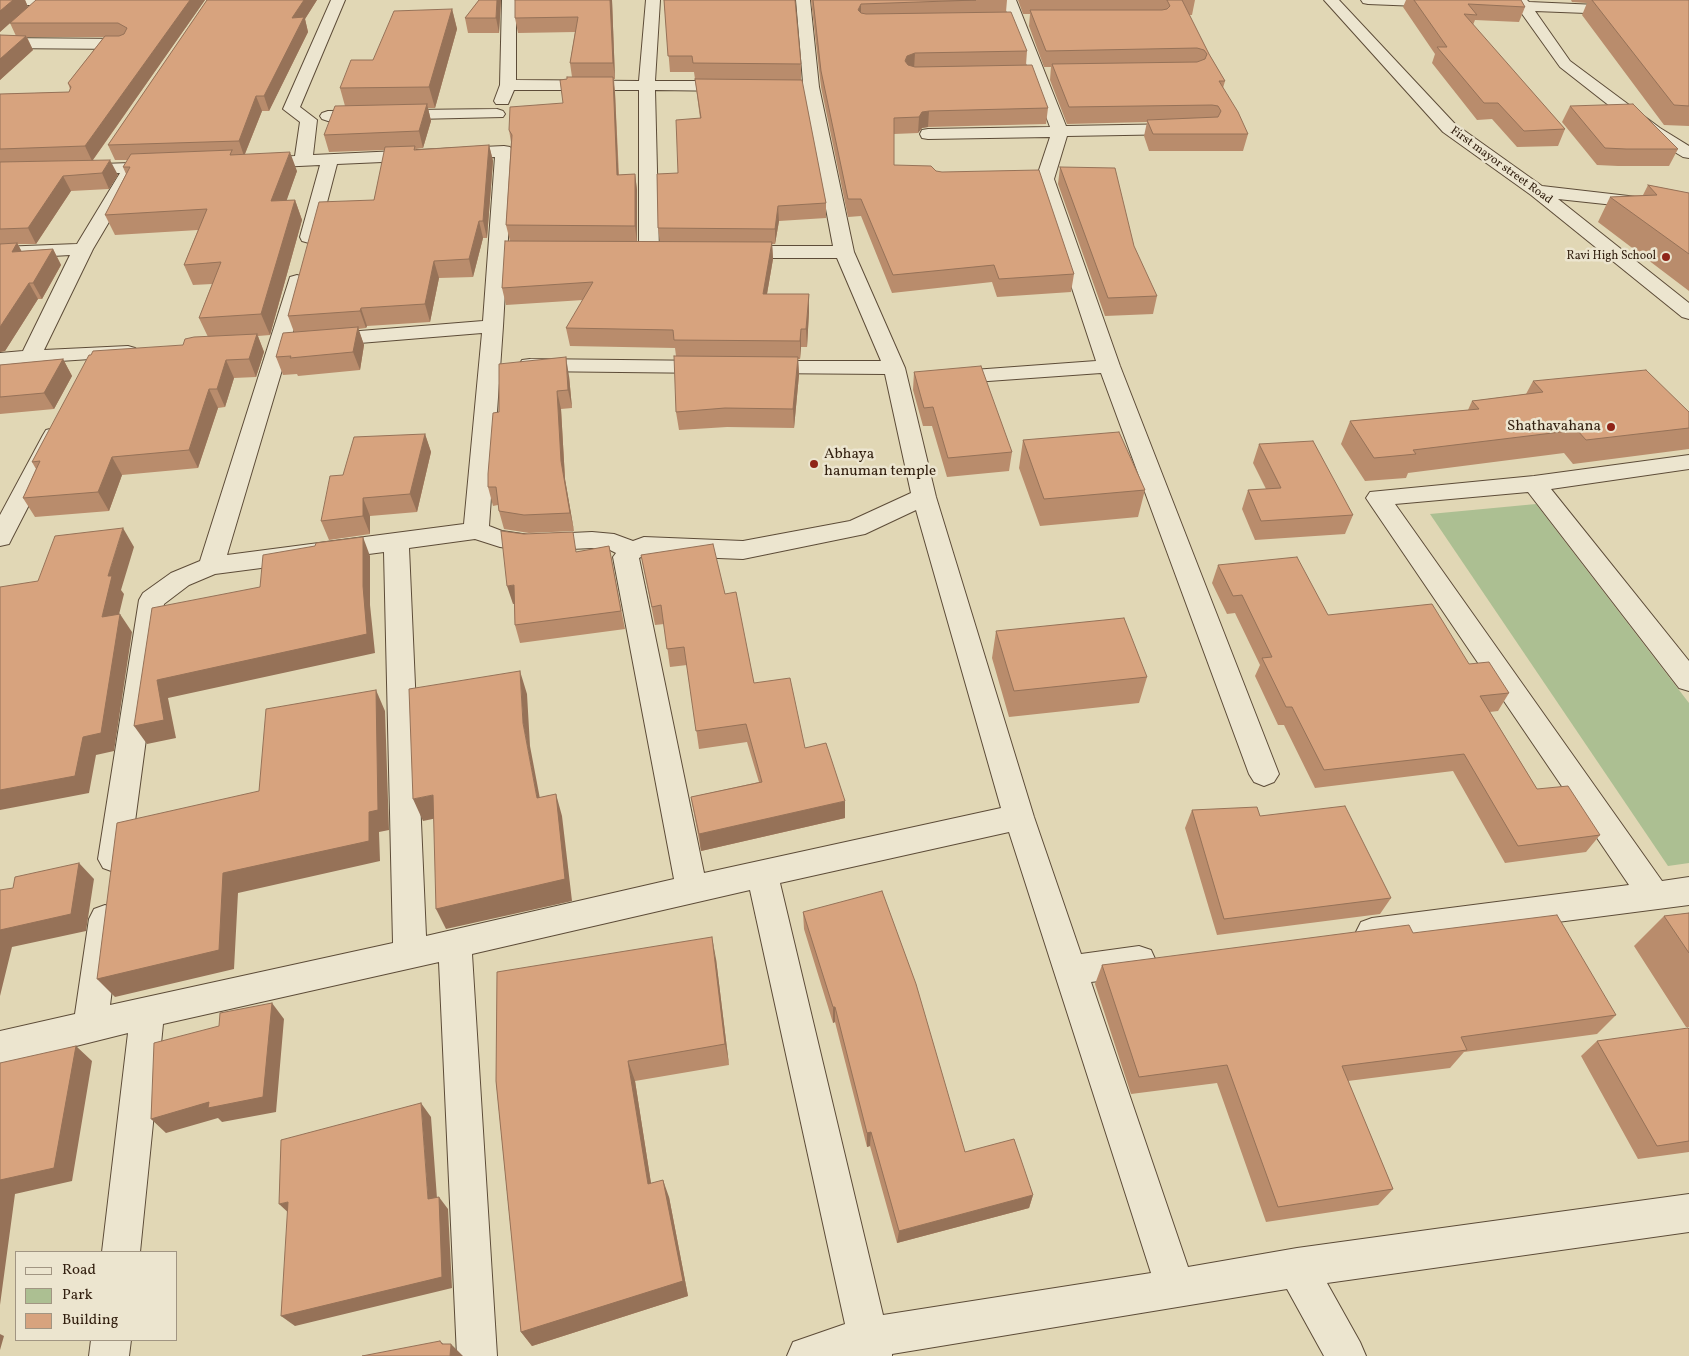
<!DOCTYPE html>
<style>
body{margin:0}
#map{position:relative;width:1689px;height:1356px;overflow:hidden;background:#e1d7b5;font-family:Vollkorn,serif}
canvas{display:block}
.legend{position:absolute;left:15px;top:1251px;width:162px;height:90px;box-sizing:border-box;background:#ece5cf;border:1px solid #a19582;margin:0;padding:6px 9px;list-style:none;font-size:15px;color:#311e0e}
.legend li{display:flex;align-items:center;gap:10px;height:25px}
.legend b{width:25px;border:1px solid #a19582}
</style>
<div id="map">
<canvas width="1689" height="1356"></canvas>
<ul class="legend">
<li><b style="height:6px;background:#ece5cf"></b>Road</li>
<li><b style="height:14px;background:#acbf92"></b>Park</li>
<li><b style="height:14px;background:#d7a37e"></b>Building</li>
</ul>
</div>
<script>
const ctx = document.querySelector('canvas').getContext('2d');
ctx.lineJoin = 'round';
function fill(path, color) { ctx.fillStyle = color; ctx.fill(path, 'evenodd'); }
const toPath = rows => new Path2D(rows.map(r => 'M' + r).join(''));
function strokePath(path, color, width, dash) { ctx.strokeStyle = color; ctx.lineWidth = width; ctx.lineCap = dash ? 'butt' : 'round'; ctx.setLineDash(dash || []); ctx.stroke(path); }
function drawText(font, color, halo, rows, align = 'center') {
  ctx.font = font + ' Vollkorn,serif'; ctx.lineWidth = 5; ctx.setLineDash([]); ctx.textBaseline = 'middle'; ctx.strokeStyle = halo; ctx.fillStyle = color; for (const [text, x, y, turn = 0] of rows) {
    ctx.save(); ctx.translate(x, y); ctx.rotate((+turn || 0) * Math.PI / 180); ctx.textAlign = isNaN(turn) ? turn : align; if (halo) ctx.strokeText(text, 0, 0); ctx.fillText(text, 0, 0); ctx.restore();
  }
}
fill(toPath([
 [1536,504,1689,703,1689,863,1668,866,1430,514]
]), '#acbf92');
const minor = toPath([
 [0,0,53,0,32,20,27,21,22,20,20,17,32,5,0,5,0,0],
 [331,0,345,0,300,107,317,120,313,155,504,146,510,147,513,151,503,326,489,526,502,531,529,535,592,532,614,534,633,541,644,537,743,541,850,521,911,493,885,374,760,373,752,372,749,367,752,362,760,361,881,361,837,258,735,258,728,256,725,252,728,248,735,246,833,246,804,92,792,92,786,90,784,87,786,84,803,82,796,0,810,0,819,87,854,252,905,368,936,497,1034,817,1081,954,1139,946,1151,950,1156,961,1151,972,1139,976,1091,982,1188,1267,1297,1248,1689,1194,1689,1232,1327,1283,1360,1342,1366,1356,1324,1356,1287,1289,892,1354,892,1356,787,1356,793,1342,845,1324,750,890,472,954,497,1356,457,1356,439,962,163,1024,140,1252,102,1252,128,1033,0,1065,0,1031,75,1014,89,919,94,909,105,905,116,909,121,919,110,1005,393,943,384,552,215,574,189,585,164,604,130,859,125,868,114,872,103,868,98,859,139,600,143,593,171,573,200,561,290,277,297,275,304,277,307,281,290,343,227,555,464,524,482,333,323,346,316,344,313,340,316,336,323,334,483,321,495,157,337,164,318,237,316,241,309,243,302,241,300,237,320,165,257,168,251,167,248,163,251,159,257,158,295,156,300,122,283,109,331,0],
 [916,510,1001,808,704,873,639,558,645,555,743,559,865,534,916,510],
 [475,539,500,547,529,551,592,548,610,550,616,553,613,557,674,879,426,936,409,548,475,539],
 [1009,832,1151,1273,883,1315,780,883,1009,832],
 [502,0,516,0,516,80,639,81,646,0,660,0,655,81,734,81,740,83,742,86,740,89,734,91,655,90,659,251,656,255,649,257,642,255,639,251,639,90,514,90,508,104,496,104,494,101,500,85,502,0],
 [1002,0,1016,0,1066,126,1181,124,1187,125,1189,129,1187,133,1181,134,1067,136,1054,179,1120,366,1279,774,1274,782,1264,786,1254,782,1249,774,1101,373,946,384,938,383,935,378,938,373,946,372,1096,361,1036,179,1050,137,928,139,922,138,920,134,922,130,928,129,1050,127,1002,0],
 [1324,0,1339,0,1455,124,1542,186,1689,203,1689,213,1558,199,1689,303,1689,319,1682,317,1531,195,1443,132,1324,0],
 [1361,0,1448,0,1450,3,1448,6,1443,7,1368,4,1363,3,1361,0],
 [1513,0,1527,0,1529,2,1689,9,1689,17,1535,11,1570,61,1660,128,1689,146,1689,158,1683,157,1648,136,1560,67,1520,11,1488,9,1483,8,1481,5,1483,2,1488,1,1514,2,1513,0],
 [0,38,124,39,129,41,132,44,129,47,124,49,0,48,0,38],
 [497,109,503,111,505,114,503,117,328,121,322,119,320,116,322,113,328,111,497,109],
 [161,162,167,163,170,167,167,171,138,173,93,249,44,350,128,346,135,348,139,352,135,356,0,365,0,353,23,351,70,255,0,259,0,247,77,244,120,173,77,174,71,173,68,169,71,165,161,162],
 [530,359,712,361,720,362,723,367,720,372,712,373,530,371,522,370,519,365,522,360,530,359],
 [54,428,62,430,65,435,12,538,9,544,0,546,0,515,43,435,46,430,54,428],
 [1689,455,1689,469,1551,489,1689,661,1689,691,1679,688,1528,492,1395,504,1662,881,1689,877,1689,905,1372,946,1361,942,1356,932,1361,922,1372,918,1629,885,1370,504,1366,498,1370,492,1534,476,1689,455],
 [91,1340,131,1340,129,1356,89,1356,91,1340]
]);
strokePath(minor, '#5d4c38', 2);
fill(minor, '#ece5cf');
fill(toPath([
 [0,0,25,0,28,7,205,0,93,160,118,175,109,189,71,191,36,244,18,244,21,251,53,249,61,265,42,299,38,299,5,351,0,352,0,94,69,92,70,89,68,83,104,37,27,37,33,50,0,80,0,35,16,36,10,23,19,15,0,32],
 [207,0,317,0,305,19,308,32,269,111,262,111,245,154,297,171,286,201,295,200,302,220,270,335,258,336,264,352,256,377,234,378,225,407,218,408,198,468,122,475,109,511,35,517,23,498,36,469,32,462,183,345,208,337,199,318,212,284,193,285,184,265,198,230,115,235,105,215,126,174,123,167,128,160,115,160,108,145],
 [479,0,501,0,499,33,468,33,465,18],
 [612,0,615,79,614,79,615,93,619,175,635,174,637,190,637,242,660,242,658,228,678,173,700,118,695,79,694,72,670,72,664,0,801,64,801,80,826,203,826,218,779,221,775,244,772,244,773,259,767,294,809,294,809,312,807,347,801,347,800,359,798,359,799,375,794,428,727,427,679,430,676,412,676,356,675,348,570,346,566,328,583,300,506,305,502,288,510,241,506,225,511,142,509,130,563,103,567,79,572,77,570,63,575,32,518,33,515,18],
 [811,0,1007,0,1006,12,1027,51,1026,65,1048,108,1046,124,928,127,922,128,918,133,894,134,894,165,936,171,1074,274,1071,292,997,297,992,282,892,293,861,216,848,217,821,87],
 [1018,0,1195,0,1192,15,1189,15,1209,54,1225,81,1223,88,1248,134,1243,151,1149,151,1144,136,1147,122,1067,124,1050,80,1051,67,1044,67,1029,26,1030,14,1023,14],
 [1406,0,1521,0,1525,7,1519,22,1475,20,1473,25,1565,129,1558,146,1517,147,1492,119,1477,120,1432,63,1435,54,1403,7],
 [1571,0,1689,0,1689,126,1664,125,1582,15,1587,3,1572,2],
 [452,9,457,29,435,108,428,108,431,121,423,148,416,149,416,150,489,145,493,161,487,238,483,238,473,277,439,278,430,322,367,326,366,328,358,329,364,345,360,370,298,376,297,374,283,375,276,357,294,332,288,316,374,200,385,150,329,152,324,135,345,106,340,88,373,60],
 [1570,106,1678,149,1669,166,1618,166,1597,165,1562,122],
 [1060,167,1157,296,1153,314,1105,316,1058,184],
 [1648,185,1689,193,1689,291,1598,222,1610,197,1643,195],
 [63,359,72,376,54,409,0,414,0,365],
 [914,372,1012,452,1009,471,947,477,932,426,923,426,913,390],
 [569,376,572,408,561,409,565,479,574,531,529,533,504,529,499,511,498,505,493,506,488,487,499,412],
 [1533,381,1689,412,1689,449,1573,464,1564,453,1408,473,1406,478,1365,481,1341,444,1350,421,1468,410,1472,401,1526,394],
 [425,434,431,452,417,512,370,516,370,534,329,540,321,521,343,475],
 [1023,440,1145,490,1138,517,1040,526,1019,468],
 [1259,444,1353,515,1345,534,1255,540,1242,509,1248,490,1266,489,1253,463],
 [609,546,625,629,520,643,515,625,514,604,513,604,577,552],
 [641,555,725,594,754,683,805,748,845,818,701,851,691,797,759,782,747,742,699,749,687,665,670,667,664,624,655,625],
 [1218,565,1328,615,1469,664,1509,693,1498,711,1490,712,1537,789,1600,835,1586,852,1505,863,1453,771,1315,788,1284,725,1278,725,1255,676,1260,665,1235,613,1227,614,1212,583],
 [996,631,1147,677,1139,703,1009,717,992,658],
 [1192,810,1260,816,1391,898,1380,914,1217,935,1185,828],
 [803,912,965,1152,1033,1195,1029,1208,897,1243,870,1146,867,1147,835,1022,833,1023,804,929],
 [1689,913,1689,1027,1686,1027,1634,946,1664,916],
 [1413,933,1616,1015,1597,1034,1464,1052,1450,1068,1348,1081,1393,1189,1378,1205,1266,1222,1217,1083,1131,1094,1095,984,1102,965],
 [716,959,729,1065,635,1081,651,1184,669,1197,688,1296,532,1346,521,1332,496,1081],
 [1689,1029,1689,1152,1638,1159,1581,1056,1597,1041]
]), '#b98c6c');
fill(toPath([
 [13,0,25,0,28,7,0,32,0,11],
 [190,0,205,0,92,161,85,146],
 [304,0,317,0,305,19,308,32,269,111,264,96,292,18],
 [497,0,501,0,499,33,496,18],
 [610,0,612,0,615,79,613,63],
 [861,4,861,19,858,10],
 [452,9,457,29,435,108,429,87],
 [26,36,33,50,0,80,0,59],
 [915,53,914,69,906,72,905,61,907,56],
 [613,77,615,93,619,192,617,175],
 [256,96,262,111,244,156,239,141],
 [427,104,431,121,423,148,419,131],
 [929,111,928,127,922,128,918,133,919,117,922,112],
 [489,145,493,161,487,238,483,221],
 [290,152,297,171,279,222,271,201],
 [110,160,118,175,109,189,102,173],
 [635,174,637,190,637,243,635,226],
 [63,176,71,191,36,244,28,228],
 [295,200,302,220,270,335,261,314],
 [778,206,779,221,775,244,775,229],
 [479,221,483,238,473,277,469,259],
 [772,242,773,259,764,311,763,294],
 [17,243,26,259,12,252],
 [53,249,61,265,42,299,33,283],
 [434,261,439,278,430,322,425,304],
 [29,283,38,299,5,351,0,352,0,327],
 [809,294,809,312,807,347,806,329],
 [361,308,367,326,366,328,360,311],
 [358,327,364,345,360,370,353,352],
 [801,329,801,347,800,359,800,341],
 [257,334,264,352,256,377,249,359],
 [566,357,569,376,572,408,568,390],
 [798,357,799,375,794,428,793,409],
 [63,359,72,376,54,409,44,393],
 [226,360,234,378,225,407,217,389],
 [209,389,218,408,198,468,189,450],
 [557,391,561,409,565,479,574,531,570,513,561,461],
 [425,434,431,452,417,512,410,494],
 [112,457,122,475,109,511,98,492],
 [363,498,370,516,370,534,363,516],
 [123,528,134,547,121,590,124,594,114,635,102,617,108,576],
 [363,537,370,556,370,605,375,653,168,698,176,738,147,744,134,726,157,680,363,586],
 [514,585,519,603,513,604,507,586],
 [120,614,132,632,114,751,96,755,89,793,0,810,0,790,83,737],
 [520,671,527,694,530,746,544,820,537,798,523,723],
 [376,690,385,711,389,830,379,832,380,861,238,893,234,969,115,997,97,979,223,873,369,812],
 [556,794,562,816,572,901,446,929,436,909],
 [433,795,442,817,423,821,413,799],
 [845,801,845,818,701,851,699,834],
 [79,863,94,879,86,931,12,947,0,996,0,930],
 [712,937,716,959,729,1065,725,1044],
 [272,1003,284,1019,276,1112,222,1122,218,1118,166,1133,151,1119],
 [833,1007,835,1007,835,1022,833,1023],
 [76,1046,92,1061,72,1181,15,1194,0,1305,0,1180],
 [628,1061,635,1081,654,1202,648,1184],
 [421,1103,431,1117,438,1212,428,1199],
 [871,1132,870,1146,867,1147,867,1133],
 [663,1180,669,1197,688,1296,532,1346,521,1332],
 [1033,1195,1029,1208,897,1243,899,1231],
 [439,1197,448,1209,452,1288,295,1326,281,1316],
 [288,1202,293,1217,279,1204],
 [0,1334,4,1336,0,1350],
 [440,1341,451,1351,451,1344,463,1356,450,1356]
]), '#967258');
const building = toPath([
 [0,0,13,0,0,11,0,0],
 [36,0,190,0,85,146,0,149,0,94,69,92,71,87,68,83,105,36,119,36,124,34,127,28,118,23,10,23,36,0],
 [207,0,304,0,292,18,304,17,264,96,256,96,239,141,108,145,207,0],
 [479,0,497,0,496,18,465,18,479,0],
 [515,0,610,0,613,63,570,63,578,17,515,18,515,0],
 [664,0,795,0,801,64,693,63,692,56,668,56,664,0],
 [813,0,976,0,861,4,858,10,861,13,866,14,1011,12,1027,51,915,53,907,56,905,61,908,65,915,67,1032,65,1048,108,929,111,922,112,919,117,894,118,894,165,931,166,936,171,942,172,1039,170,1074,274,999,279,994,265,893,275,861,199,848,199,821,71,813,0],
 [1167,0,1182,0,1209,54,1225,81,1219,81,1238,112,1248,134,1153,134,1147,120,1218,117,1221,111,1218,106,1212,105,1069,107,1052,64,1197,62,1205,59,1207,54,1204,50,1197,48,1046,51,1030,10,1162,10,1167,9,1170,6,1167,0],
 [1414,0,1521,0,1525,7,1468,4,1477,15,1464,14,1565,129,1524,131,1498,103,1484,103,1437,47,1447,47,1414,0],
 [1592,0,1689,0,1689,106,1674,105,1592,0],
 [452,9,429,87,340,88,351,60,373,60,394,11,452,9],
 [0,35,26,36,0,59,0,35],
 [567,77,613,77,617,175,635,174,635,226,506,225,512,135,509,130,510,107,563,103,560,80,567,79,567,77],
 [695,79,802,80,826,203,778,206,775,229,658,228,657,174,678,173,676,120,701,118,695,79],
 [427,104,419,131,324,135,335,106,427,104],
 [1633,104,1678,149,1626,149,1605,148,1570,106,1633,104],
 [489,145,483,221,479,221,469,259,434,261,425,304,361,308,360,311,288,316,319,202,374,200,385,147,415,146,414,150,489,145],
 [232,150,230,155,290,152,271,201,295,200,261,314,199,318,221,262,184,265,207,209,105,215,130,167,123,167,131,154,232,150],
 [110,160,102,173,63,176,28,228,0,229,0,162,110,160],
 [1060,167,1115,168,1134,246,1157,296,1108,298,1060,167],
 [1648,185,1689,193,1689,254,1610,197,1657,195,1648,185],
 [505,241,772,242,763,294,809,294,806,329,801,329,800,341,674,340,673,330,566,328,593,282,502,288,505,241],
 [17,243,12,252,53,249,33,283,29,283,0,327,0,244,17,243],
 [358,327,353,352,290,358,291,356,276,357,283,333,358,327],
 [257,334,249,359,226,360,217,389,209,389,189,450,112,457,98,492,23,498,40,461,32,462,89,355,91,355,93,351,183,345,185,339,194,337,257,334],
 [674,356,798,357,793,409,725,408,676,412,674,356],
 [566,357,568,390,557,391,561,461,570,513,524,515,499,511,496,487,488,487,488,474,493,413,499,412,499,364,566,357],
 [63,359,44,393,0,397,0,365,63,359],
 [981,366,1012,452,948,458,933,407,924,408,914,372,981,366],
 [1646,370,1689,412,1689,428,1586,440,1577,430,1413,450,1416,454,1374,458,1350,421,1479,409,1472,401,1543,392,1533,381,1646,370],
 [1119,432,1145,490,1044,499,1023,440,1119,432],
 [425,434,410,494,363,498,363,516,321,521,330,476,343,475,354,437,425,434],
 [1313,441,1353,515,1261,521,1248,490,1281,488,1259,444,1313,441],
 [123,528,108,576,112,576,102,617,120,614,101,733,83,737,75,776,0,790,0,587,38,581,55,536,123,528],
 [501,531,524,534,573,532,576,552,609,546,621,611,515,625,514,585,507,586,501,531],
 [363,537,363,586,367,634,157,680,164,720,134,726,152,608,260,587,263,555,315,546,316,543,363,537],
 [713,544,725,594,736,592,754,683,790,678,805,748,826,743,845,801,699,834,691,797,762,782,746,724,696,731,684,647,667,649,661,605,652,607,641,555,713,544],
 [1297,557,1328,615,1432,604,1469,664,1489,662,1509,693,1480,696,1537,789,1568,786,1600,835,1518,846,1464,754,1324,770,1292,707,1286,707,1262,658,1272,657,1242,595,1233,596,1218,565,1297,557],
 [1124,618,1147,677,1014,691,996,631,1124,618],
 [520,671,523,723,537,798,556,794,565,879,436,909,433,795,413,799,409,689,520,671],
 [376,690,378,810,369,812,369,841,223,873,219,950,97,979,117,823,259,791,266,709,376,690],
 [1345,806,1391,898,1224,919,1192,810,1257,807,1260,816,1345,806],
 [79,863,71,914,0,930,0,890,13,888,15,877,79,863],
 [882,891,916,984,965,1152,1014,1139,1033,1195,899,1231,871,1132,867,1133,835,1007,833,1007,803,912,882,891],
 [1689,913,1689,953,1664,916,1689,913],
 [1557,915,1616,1015,1461,1037,1467,1050,1342,1066,1393,1189,1278,1207,1227,1065,1139,1077,1102,965,1409,925,1413,933,1557,915],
 [712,937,725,1044,628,1061,648,1184,663,1180,683,1281,521,1332,496,1081,497,972,712,937],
 [272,1003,263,1097,208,1108,209,1102,151,1119,154,1043,219,1026,220,1013,272,1003],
 [1688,1028,1689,1029,1689,1141,1657,1146,1597,1041,1688,1028],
 [76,1046,54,1168,0,1180,0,1063,76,1046],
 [421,1103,428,1199,439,1197,442,1277,281,1316,288,1202,279,1204,281,1140,421,1103],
 [440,1341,442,1344,451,1344,450,1356,362,1356,440,1341]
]);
fill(building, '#d7a37e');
strokePath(building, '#967258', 1);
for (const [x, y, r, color] of [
 [1666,257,5,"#8f2418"],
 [1611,427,5,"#8f2418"],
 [814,464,5,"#8f2418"]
]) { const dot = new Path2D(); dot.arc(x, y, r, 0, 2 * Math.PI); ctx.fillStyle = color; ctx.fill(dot); strokePath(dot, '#ece5cf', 2); }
drawText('12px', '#311e0e', '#ece5cf', [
 ["First mayor street Road",1501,166,36]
]);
drawText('12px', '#311e0e', '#ece5cf', [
 ["Ravi High School",1656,257]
], 'right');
drawText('15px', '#311e0e', '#ece5cf', [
 ["Shathavahana",1601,427],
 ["Abhaya",824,455,"left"],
 ["hanuman temple",824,472,"left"]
], 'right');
</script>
